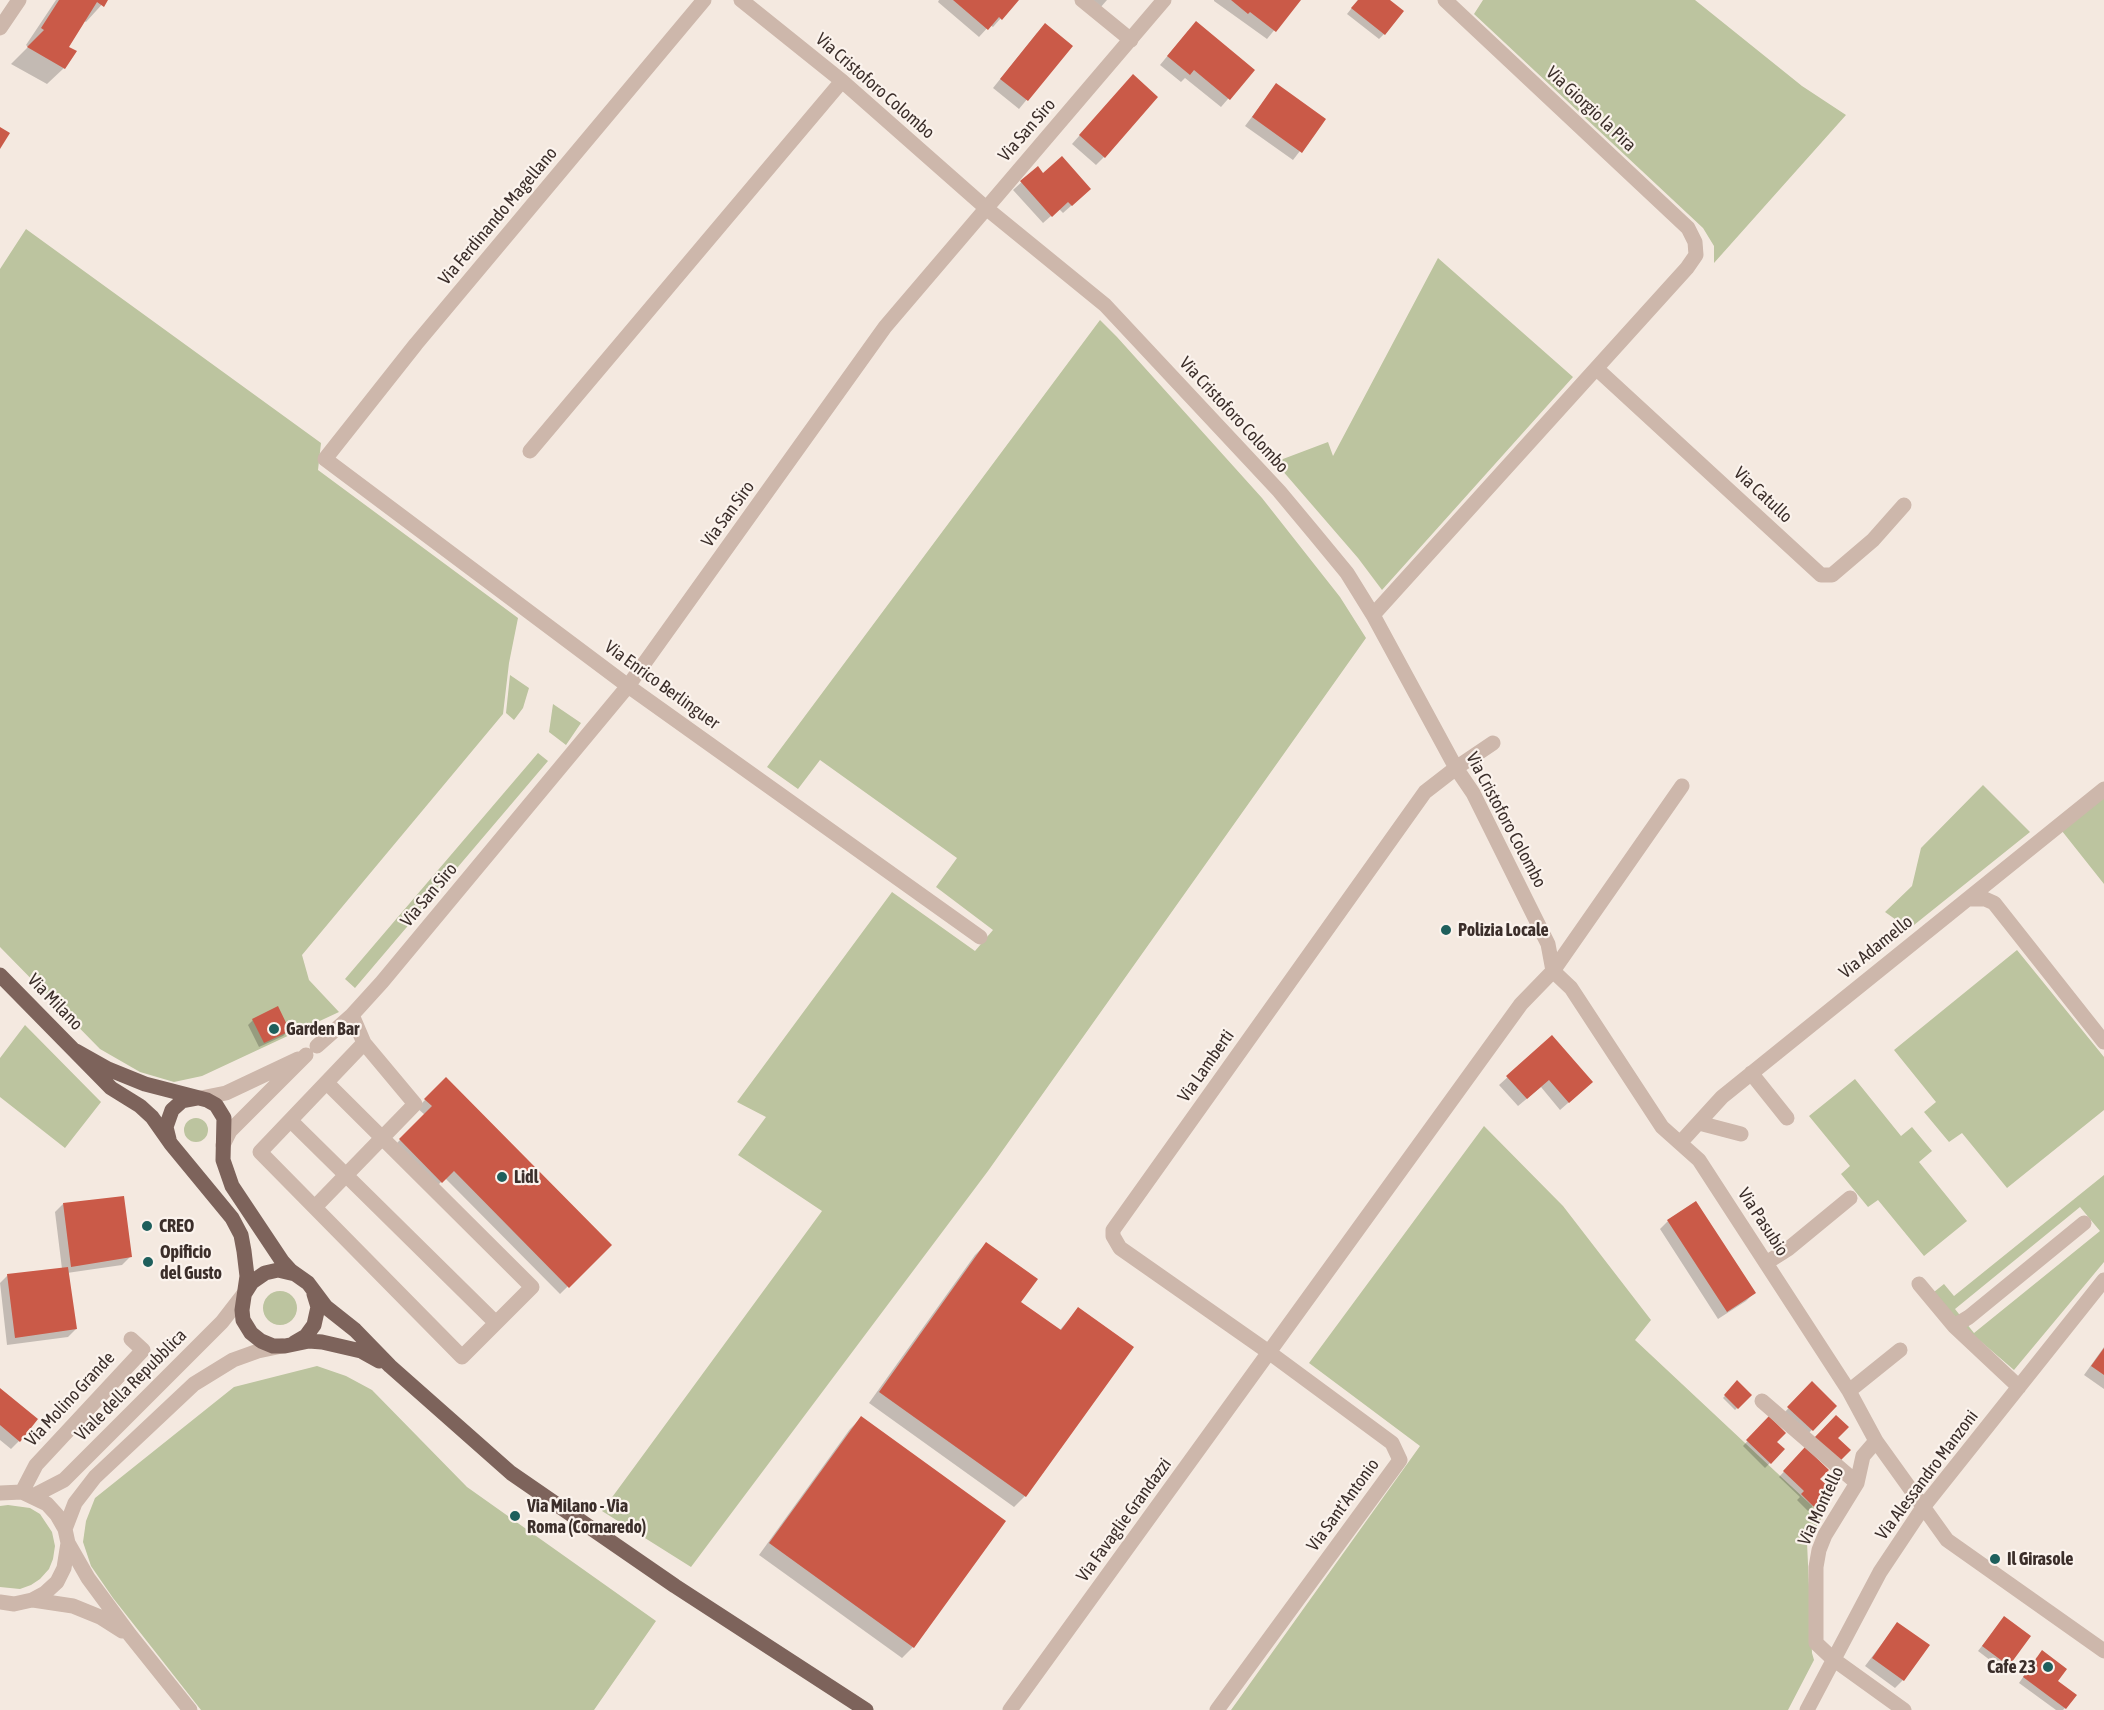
<!DOCTYPE html>
<style>
body{margin:0}
canvas{display:block;background:#f4e9e0}
</style>
<canvas width="2104" height="1710"></canvas>
<script>
const ctx = document.querySelector('canvas').getContext('2d');
ctx.lineJoin = 'round';
function fill(path, color) { ctx.fillStyle = color; ctx.fill(path, 'evenodd'); }
const toPath = rows => new Path2D(rows.map(r => 'M' + r).join(''));
function strokePath(path, color, width, dash) { ctx.strokeStyle = color; ctx.lineWidth = width; ctx.lineCap = dash ? 'butt' : 'round'; ctx.setLineDash(dash || []); ctx.stroke(path); }
function drawText(font, color, halo, rows, align = 'center') {
  ctx.font = font + ' "Asap Condensed",sans-serif'; ctx.lineWidth = 4.5; ctx.setLineDash([]); ctx.textBaseline = 'middle'; ctx.strokeStyle = halo; ctx.fillStyle = color; for (const [text, x, y, turn = 0] of rows) {
    ctx.save(); ctx.translate(x, y); ctx.rotate((+turn || 0) * Math.PI / 180); ctx.textAlign = isNaN(turn) ? turn : align; if (halo) ctx.strokeText(text, 0, 0); ctx.fillText(text, 0, 0); ctx.restore();
  }
}
fill(toPath([
 [1483,0,1695,0,1802,86,1846,115,1714,263,1714,246,1703,228,1474,14],
 [26,229,321,443,318,470,518,618,509,663,503,714,302,955,309,980,339,1012,202,1076,174,1082,140,1072,100,1049,0,947,0,269],
 [1438,258,1573,377,1382,590,1358,558,1275,462,1328,442,1333,456],
 [1100,320,1117,337,1262,498,1340,597,1366,638,988,1171,691,1567,602,1511,822,1211,738,1155,766,1117,737,1102,892,892,975,951,993,930,936,887,957,858,820,760,798,789,767,767],
 [510,675,529,688,523,708,514,720,506,713],
 [553,704,581,723,566,745,549,732],
 [538,753,548,761,355,988,345,979],
 [1983,785,2030,832,1909,929,1885,912,1912,886,1921,848],
 [2104,789,2104,884,2058,826],
 [2017,950,2104,1057,2104,1110,2007,1188,1962,1133,1949,1142,1924,1112,1936,1102,1894,1050],
 [25,1025,101,1102,65,1148,0,1097,0,1058],
 [1855,1079,1901,1136,1912,1127,1932,1151,1919,1162,1967,1221,1924,1256,1878,1200,1868,1207,1841,1174,1850,1166,1809,1116],
 '184 1130a12 12 0 1 1 24 0a12 12 0 1 1-24 0Z',
 [1484,1126,1563,1206,1651,1320,1635,1340,1823,1516,1807,1542,1812,1653,1814,1660,1788,1710,1231,1710,1420,1446,1309,1363],
 [2104,1175,2104,1262,2014,1370,1964,1327,1934,1292,1944,1284,1954,1296],
 [2080,1207,2100,1231,1974,1333,1955,1309],
 '263 1308a17 17 0 1 1 34 0a17 17 0 1 1-34 0Z',
 [317,1366,346,1376,372,1390,467,1487,656,1621,594,1710,201,1710,113,1598,91,1566,83,1542,86,1521,95,1498,234,1387],
 [8,1505,30,1508,40,1514,52,1532,55,1546,53,1559,49,1569,40,1579,31,1585,20,1589,0,1587,0,1506]
]), '#bcc49f');
fill(toPath([
 [56,0,106,0,86,22,84,21,67,47,64,68,47,84,11,64,28,47,26,45],
 [939,0,1017,0,993,27,990,25,979,37,938,2],
 [1089,0,1107,0,1100,8],
 [1299,0,1267,39,1214,1,1214,0],
 [1358,0,1387,0,1384,34,1379,39,1347,14],
 [1188,31,1253,70,1221,107,1185,78,1181,82,1160,65],
 [1037,33,1071,46,1019,109,993,88],
 [1125,84,1104,157,1096,165,1072,144],
 [1276,85,1324,120,1293,160,1245,126],
 [1037,168,1043,175,1081,197,1063,213,1059,209,1043,223,1013,190],
 [253,1020,288,1031,283,1036,259,1047,248,1025],
 [1552,1037,1583,1090,1560,1110,1541,1087,1518,1106,1499,1085],
 [446,1079,610,1245,560,1294,445,1178,433,1190,392,1148,425,1115,417,1108],
 [63,1204,130,1257,122,1265,67,1273,76,1329,68,1337,7,1345,0,1283,8,1275,62,1269,55,1212],
 [1668,1221,1754,1293,1746,1301,1718,1319,1660,1229],
 [986,1244,1019,1302,1059,1331,1078,1309,1132,1348,1025,1496,1014,1507,869,1403,975,1255],
 [2104,1347,2104,1389,2084,1375],
 [1737,1383,1750,1395,1735,1410,1723,1398],
 [1812,1383,1835,1406,1807,1435,1784,1413],
 [0,1390,19,1441,11,1449,0,1440],
 [861,1418,1004,1521,913,1647,902,1658,759,1555,850,1429],
 [1769,1418,1775,1442,1783,1450,1765,1468,1743,1446],
 [1805,1449,1818,1479,1829,1489,1808,1511,1797,1500,1800,1497,1779,1477],
 [2004,1618,2008,1665,2003,1670,1978,1651],
 [1897,1624,1903,1680,1895,1688,1865,1666],
 [2037,1657,2056,1681,2065,1708,2063,1710,2056,1710,2019,1683]
]), '#0003');
fill(toPath([
 [59,0,108,0,104,7,97,2,69,47,77,51,65,69,27,47,44,30,41,28],
 [953,0,1019,0,1002,20,999,17,988,30],
 [1231,0,1301,0,1276,32,1250,12,1248,14],
 [1358,0,1390,0,1404,11,1385,35,1351,8],
 [1196,21,1255,70,1230,100,1194,70,1190,75,1167,56],
 [1045,23,1073,46,1028,101,1000,79],
 [1133,74,1158,97,1105,158,1079,135],
 [1276,83,1326,119,1302,153,1252,117],
 [0,127,10,133,0,149],
 [1062,156,1091,189,1072,206,1068,202,1052,217,1020,181,1038,166,1043,173],
 [278,1006,290,1031,264,1043,252,1019],
 [1552,1035,1593,1082,1569,1103,1549,1080,1527,1099,1506,1076],
 [446,1077,612,1245,569,1288,454,1171,442,1183,399,1139,432,1106,424,1099],
 [124,1196,132,1257,71,1267,63,1203],
 [1696,1201,1756,1293,1727,1312,1667,1220],
 [986,1242,1038,1279,1021,1302,1061,1330,1078,1307,1134,1347,1026,1497,879,1392],
 [68,1267,77,1329,15,1338,7,1274],
 [2104,1348,2104,1375,2091,1366],
 [1737,1380,1752,1395,1738,1409,1724,1395],
 [1812,1381,1837,1406,1813,1431,1787,1407],
 [0,1388,38,1419,20,1442,0,1425],
 [1836,1415,1849,1427,1838,1438,1851,1450,1839,1462,1814,1438],
 [861,1416,1006,1521,914,1648,769,1543],
 [1769,1416,1786,1433,1777,1442,1785,1449,1771,1464,1746,1440],
 [1805,1447,1829,1470,1820,1479,1831,1489,1814,1507,1801,1494,1804,1491,1783,1471],
 [2004,1616,2031,1636,2009,1666,1982,1646],
 [1897,1622,1930,1645,1904,1681,1872,1658],
 [2042,1650,2067,1669,2058,1681,2077,1695,2066,1709,2023,1677]
]), '#ca5a48');
strokePath(toPath([
 [704,0,416,344,325,459,628,686,980,937],
 [741,0,842,81,986,208,1105,305,1279,491,1314,533,1347,573,1373,615,1456,768,1473,793,1548,944,1553,971],
 [1082,0,1131,40],
 [0,28,19,0],
 [1597,369,1821,575,1832,575,1873,540,1904,505],
 [530,451,842,81],
 [1373,615,1687,268,1696,255,1695,242,1688,228,1445,0],
 [1968,899,1985,899,1994,903,2104,1042],
 [1553,971,1571,988,1662,1127,1699,1160,1849,1391,1876,1441,1947,1540,2104,1651],
 [317,1046,352,1015,382,982,628,686,885,327,1164,0],
 [1751,1073,1787,1118],
 [327,1083,532,1287,462,1357,260,1152,364,1043,352,1015],
 [201,1098,226,1093,298,1059],
 [291,1121,496,1323],
 [1699,1123,1741,1134],
 [1680,1143,1722,1097,2104,789],
 [223,1145,230,1131,306,1055],
 [315,1207,415,1104,364,1043],
 [1766,1263,1788,1249,1850,1198],
 [1919,1284,1954,1326,2019,1387],
 [1954,1326,1969,1317,2084,1223],
 [1849,1391,1900,1350],
 [1762,1401,1857,1483],
 [1876,1441,1863,1456,1857,1483,1825,1535,1819,1550,1816,1567,1816,1643,1833,1659,1904,1710],
 [22,1492,36,1465,143,1350,131,1339],
 [0,1493,22,1492,47,1504,57,1515,65,1529,68,1543,64,1568,57,1582,45,1593,32,1600,14,1604,0,1602],
 [33,1496,64,1480,222,1322,246,1291],
 [65,1529,75,1503,95,1477,194,1384,233,1360,258,1351,282,1346],
 [68,1543,88,1578,130,1635,190,1710],
 [33,1600,73,1606,100,1617,122,1631],
 [1010,1710,1521,1004,1553,971,1682,786],
 [1217,1710,1400,1460,1392,1443,1270,1353,1120,1248,1113,1236,1113,1230,1425,792,1456,768,1493,743],
 [1807,1710,1880,1572,1924,1506,2104,1280]
]), '#cdb7ab', 15);
strokePath(toPath([
 [0,975,111,1088,140,1106,152,1117,171,1144,232,1218,241,1235,244,1251,247,1276,242,1310,243,1320,251,1333,261,1341,273,1346,285,1346,309,1341,322,1342,361,1351,379,1361],
 [76,1051,108,1069,145,1084,207,1100,216,1105,224,1118,223,1160,232,1186,282,1261,291,1271,308,1283,326,1307,355,1330,390,1366,511,1473,675,1586,866,1710],
 [169,1139,166,1127,172,1110,182,1101,198,1098],
 [245,1293,252,1282,265,1273,278,1270,295,1274],
 [294,1343,306,1336,314,1325,318,1307,314,1294]
]), '#7d635b', 15);
for (const [x, y, r, color] of [
 [1446,930,6,"#1e5f5c"],
 [274,1029,6,"#1e5f5c"],
 [502,1177,6,"#1e5f5c"],
 [147,1226,6,"#1e5f5c"],
 [148,1262,6,"#1e5f5c"],
 [515,1516,6,"#1e5f5c"],
 [1995,1559,6,"#1e5f5c"],
 [2048,1667,6,"#1e5f5c"]
]) { const dot = new Path2D(); dot.arc(x, y, r, 0, 2 * Math.PI); ctx.fillStyle = color; ctx.fill(dot); strokePath(dot, '#fbf3ed', 2); }
drawText('18px', '#3b2e2a', '#fbf3ed', [
 ["Via Cristoforo Colombo",875,86,41],
 ["Via Giorgio la Pira",1591,109,43],
 ["Via San Siro",1027,130,-49],
 ["Via Ferdinando Magellano",498,216,-50],
 ["Via Cristoforo Colombo",1234,415,47],
 ["Via Catullo",1763,495,43],
 ["Via San Siro",728,514,-54],
 ["Via Enrico Berlinguer",662,685,36],
 ["Via Cristoforo Colombo",1506,820,62],
 ["Via San Siro",429,895,-50],
 ["Via Adamello",1876,947,-39],
 ["Via Milano",55,1002,46],
 ["Via Lamberti",1206,1066,-55],
 ["Via Pasubio",1763,1222,57],
 ["Viale della Repubblica",131,1385,-45],
 ["Via Molino Grande",70,1399,-47],
 ["Via Alessandro Manzoni",1927,1475,-53],
 ["Via Sant'Antonio",1343,1505,-54],
 ["Via Montello",1821,1506,-65],
 ["Via Favaglie Grandazzi",1124,1520,-54]
]);
drawText('bold 18px', '#3b2e2a', '#fbf3ed', [
 ["Polizia Locale",1458,930],
 ["Garden Bar",286,1029],
 ["Lidl",514,1177],
 ["CREO",159,1226],
 ["Opificio",160,1252],
 ["del Gusto",160,1273],
 ["Via Milano - Via",527,1506],
 ["Roma (Cornaredo)",527,1527],
 ["Il Girasole",2007,1559],
 ["Cafe 23",2036,1667,"right"]
], 'left');
</script>
